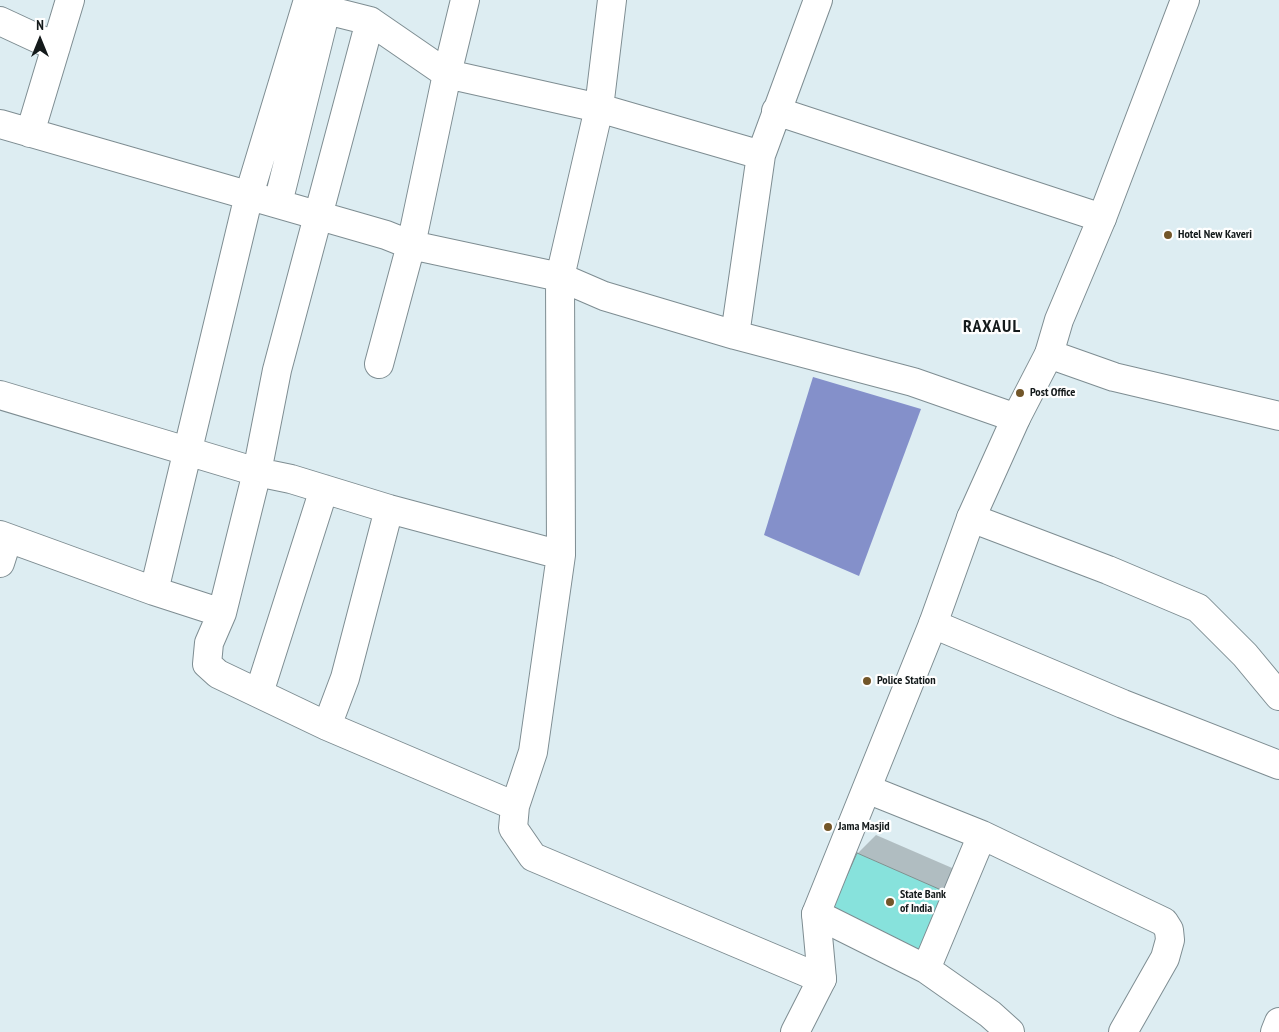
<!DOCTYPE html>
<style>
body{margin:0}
#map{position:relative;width:1279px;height:1032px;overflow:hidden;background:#ddedf2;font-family:"PT Sans Narrow",sans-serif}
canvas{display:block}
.north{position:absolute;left:15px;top:15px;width:50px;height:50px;-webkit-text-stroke:4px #fff;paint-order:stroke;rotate:0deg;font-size:14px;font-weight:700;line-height:20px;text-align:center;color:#141a1b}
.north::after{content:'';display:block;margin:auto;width:18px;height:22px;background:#141a1b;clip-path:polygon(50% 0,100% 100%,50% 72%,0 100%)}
</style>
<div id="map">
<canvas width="1279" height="1032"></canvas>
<div class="north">N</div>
</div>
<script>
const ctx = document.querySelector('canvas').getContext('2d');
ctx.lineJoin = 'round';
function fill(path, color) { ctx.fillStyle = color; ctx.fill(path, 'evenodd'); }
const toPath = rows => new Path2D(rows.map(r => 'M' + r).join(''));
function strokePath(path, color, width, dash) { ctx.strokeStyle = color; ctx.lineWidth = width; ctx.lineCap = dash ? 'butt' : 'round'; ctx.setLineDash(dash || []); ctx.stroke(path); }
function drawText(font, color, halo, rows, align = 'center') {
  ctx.font = font + ' "PT Sans Narrow",sans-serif'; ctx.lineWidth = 4.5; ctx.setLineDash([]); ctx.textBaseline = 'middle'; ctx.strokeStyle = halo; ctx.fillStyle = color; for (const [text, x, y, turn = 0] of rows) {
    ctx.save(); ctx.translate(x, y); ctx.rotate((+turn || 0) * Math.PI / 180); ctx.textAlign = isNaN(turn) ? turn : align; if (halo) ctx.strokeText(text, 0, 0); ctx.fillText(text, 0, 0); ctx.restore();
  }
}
fill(toPath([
 [813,377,921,409,859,576,764,535]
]), '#8490ca');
fill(toPath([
 [876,835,966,874,922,950,858,853]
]), '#0003');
const building = toPath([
 [857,853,948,893,922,951,831,911,857,853]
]);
fill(building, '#87e2dc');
strokePath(building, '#80908f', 1);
const minor = toPath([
 [612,0,599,108,560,277,561,555,533,752,515,806,513,828,533,857,822,979],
 [308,2,326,10,370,21,447,74,599,108,761,155],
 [0,21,56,47],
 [370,21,277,370,257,472,222,613,209,643,207,664,218,674,327,726,515,806],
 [776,111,1102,218],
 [0,124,386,235,411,245,560,277,604,296,735,335,913,382,1016,418],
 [30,133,70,0],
 [278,203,326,10],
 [735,335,761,155,818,0],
 [1049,354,1114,377,1279,416],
 [379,364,411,245,447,74,465,0],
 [0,395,257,472,291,479,389,509,561,555],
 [971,518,1108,570,1198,608,1245,655,1279,696],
 [0,535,154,591,222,613],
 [0,563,8,538],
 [154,591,249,195,308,0],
 [933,624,1123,704,1279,765],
 [259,693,324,489],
 [327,726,345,678,389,509],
 [867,789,982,835,1164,922,1169,930,1170,940,1165,958,1123,1032],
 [816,914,926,969,990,1014,1010,1032],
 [926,969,982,835],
 [1275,1032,1279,1022]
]);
const major = toPath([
 [795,1032,822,979,816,914,933,624,971,518,1016,418,1049,354,1059,320,1102,218,1185,0]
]);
strokePath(minor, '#7e8d92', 30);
strokePath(major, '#7e8d92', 30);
strokePath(minor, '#fff', 28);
strokePath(major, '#fff', 28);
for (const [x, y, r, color] of [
 [1168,235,5,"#725629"],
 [1020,393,5,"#725629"],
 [867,681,5,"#725629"],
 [828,827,5,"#725629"],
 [890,902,5,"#725629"]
]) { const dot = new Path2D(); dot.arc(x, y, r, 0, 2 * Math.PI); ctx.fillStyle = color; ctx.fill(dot); strokePath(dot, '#fff', 2); }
drawText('bold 12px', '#141a1b', '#fff', [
 ["Hotel New Kaveri",1178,235],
 ["Post Office",1030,393],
 ["Police Station",877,681],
 ["Jama Masjid",838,827],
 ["State Bank",900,895],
 ["of India",900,909]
], 'left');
ctx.letterSpacing = '1px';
drawText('bold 18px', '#141a1b', '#fff', [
 ["RAXAUL",992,327]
]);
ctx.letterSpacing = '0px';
</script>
